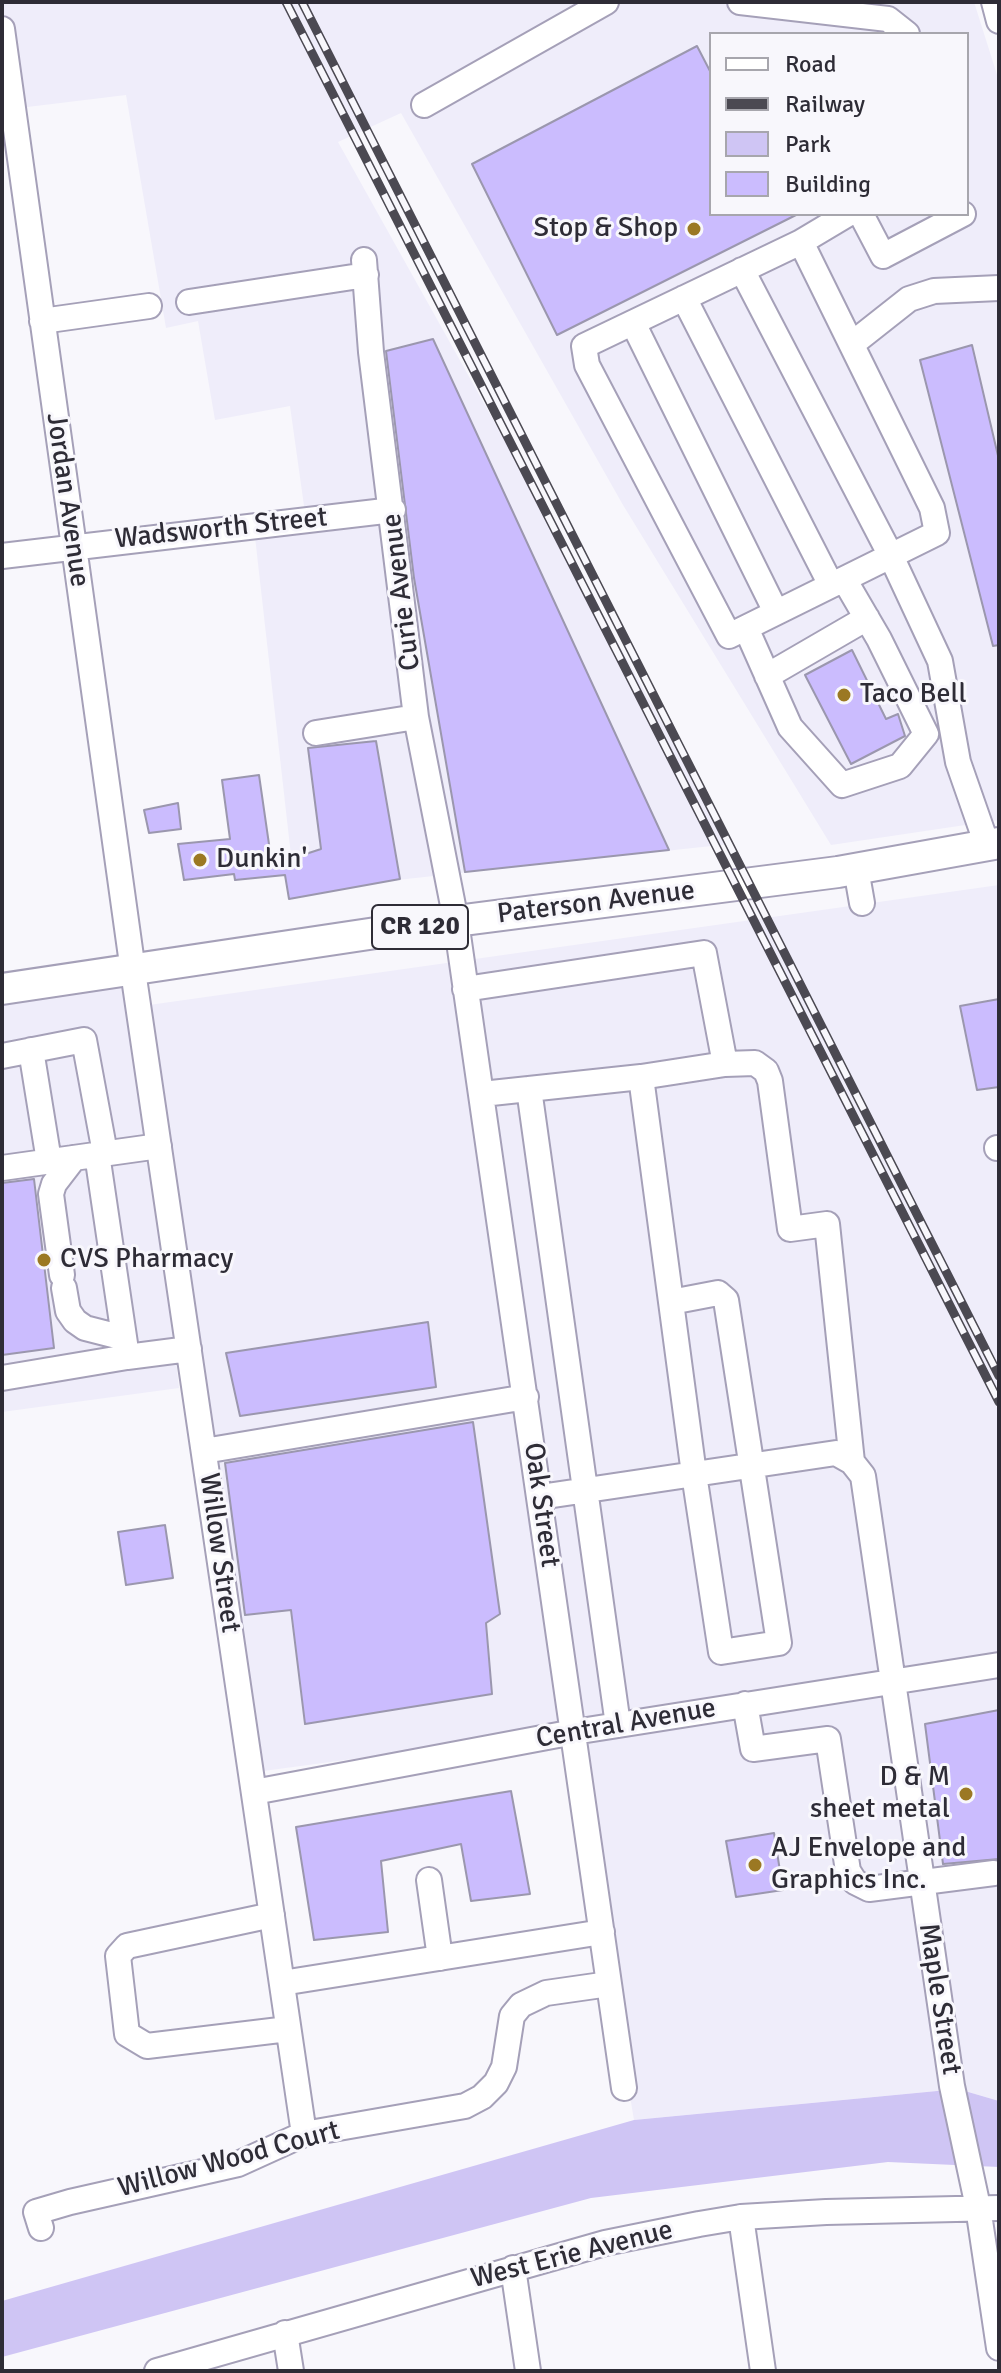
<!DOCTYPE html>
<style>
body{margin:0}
#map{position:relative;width:1001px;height:2373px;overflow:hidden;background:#f8f7fc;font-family:Signika,sans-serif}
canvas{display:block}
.frame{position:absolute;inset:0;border:4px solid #2e2c36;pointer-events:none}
.legend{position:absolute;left:709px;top:32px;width:260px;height:184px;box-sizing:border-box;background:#f8f7fc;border:2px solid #a7a6ad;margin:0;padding:10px 14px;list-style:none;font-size:24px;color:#2e2c36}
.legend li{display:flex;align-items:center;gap:16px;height:40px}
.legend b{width:40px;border:2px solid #a7a6ad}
</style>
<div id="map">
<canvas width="1001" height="2373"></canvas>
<div class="frame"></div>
<ul class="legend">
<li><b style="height:10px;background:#fff"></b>Road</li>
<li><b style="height:10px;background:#4b4952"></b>Railway</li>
<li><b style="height:22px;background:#cfc5f4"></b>Park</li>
<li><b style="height:22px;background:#cbbcfe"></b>Building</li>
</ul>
</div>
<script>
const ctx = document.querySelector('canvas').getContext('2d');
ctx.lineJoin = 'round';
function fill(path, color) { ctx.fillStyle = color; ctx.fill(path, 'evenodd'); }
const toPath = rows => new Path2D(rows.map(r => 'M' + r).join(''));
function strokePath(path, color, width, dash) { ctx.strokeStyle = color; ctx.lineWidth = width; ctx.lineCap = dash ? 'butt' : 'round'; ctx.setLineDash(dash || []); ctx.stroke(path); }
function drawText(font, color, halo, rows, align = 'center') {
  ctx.font = font + ' Signika,sans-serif'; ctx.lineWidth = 6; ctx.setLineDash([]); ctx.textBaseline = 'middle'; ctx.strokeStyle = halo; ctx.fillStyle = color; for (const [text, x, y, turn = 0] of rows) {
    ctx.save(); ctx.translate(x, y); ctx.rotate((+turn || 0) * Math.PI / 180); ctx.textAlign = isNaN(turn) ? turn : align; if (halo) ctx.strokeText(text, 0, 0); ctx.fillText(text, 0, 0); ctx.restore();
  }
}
fill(toPath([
 [2,2,974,2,999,81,999,820,831,845,623,505,401,113,338,142,730,844,295,891,254,528,306,520,290,406,215,420,198,321,166,328,126,95,11,109,2,54],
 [711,34,967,34,967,214,711,214],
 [999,885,999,2101,958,2089,634,2120,568,1730,256,1772,142,1006],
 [133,971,179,1388,2,1412,2,989]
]), '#efedfa');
fill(toPath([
 [958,2089,999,2101,999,2167,888,2162,591,2198,2,2357,2,2301,634,2120]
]), '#cfc5f4');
const building = toPath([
 [697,46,711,73,711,214,798,214,557,335,472,164,697,46],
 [433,339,669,850,465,872,414,578,386,351,433,339],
 [972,345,999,460,999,645,993,646,920,360,972,345],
 [852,650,886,719,898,714,905,736,851,764,805,675,852,650],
 [376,741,400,879,289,899,285,875,235,880,234,874,184,880,178,844,230,839,222,780,259,775,272,865,321,849,308,748,376,741],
 [178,803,181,829,149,833,144,810,178,803],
 [999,999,999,1087,977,1090,960,1006,999,999],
 [34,1179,54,1348,2,1355,2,1183,34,1179],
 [428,1322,436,1387,240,1416,226,1353,428,1322],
 [473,1422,500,1614,486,1623,492,1694,305,1724,291,1610,245,1615,225,1463,473,1422],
 [165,1525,173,1578,126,1585,118,1532,165,1525],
 [999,1710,999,1859,943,1864,925,1724,999,1710],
 [511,1791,530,1894,471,1901,461,1844,381,1861,388,1932,314,1940,296,1827,511,1791],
 [774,1833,783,1890,736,1897,726,1841,774,1833]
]);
fill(building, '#cbbcfe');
strokePath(building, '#9b97ae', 2);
const minor = toPath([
 [740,2,888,19,907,34],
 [994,2,999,21],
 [2,29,133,971,304,2134],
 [424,105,606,2],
 [861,214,883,256,963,214],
 [801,242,932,508,937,533,729,636,587,365,584,346,801,242],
 [801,242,848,214],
 [364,260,371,352,416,717,456,921,624,2088],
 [742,270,891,556,940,661,958,762,987,845],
 [684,298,831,585],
 [189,302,366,275],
 [42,321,149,306],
 [633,323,776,612],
 [852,344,909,299,934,291,999,288],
 [2,556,393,510],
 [746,628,790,727,842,785,900,766,926,734,879,639,844,579],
 [767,676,867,618],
 [316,733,416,717],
 [856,869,862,903],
 [465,989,704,953,725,1064,755,1063,766,1071,770,1081,790,1229,827,1224,852,1462],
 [31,1050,49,1161],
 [2,1056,84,1040,105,1153],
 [641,1077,725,1064],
 [529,1089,618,1725],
 [482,1094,641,1077,671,1302,694,1474,721,1652,779,1643,726,1300,718,1293,671,1302],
 [997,1148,999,1148],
 [97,1154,127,1357,189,1349],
 [2,1168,159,1146],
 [62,1275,51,1194,54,1184,74,1158],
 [64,1288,68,1311,75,1321,85,1328,124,1338],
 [2,1378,127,1357],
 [204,1451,526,1397],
 [540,1497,836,1453,852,1462,863,1476,952,2086,978,2207,999,2348],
 [745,1704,753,1749,828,1739,848,1871,855,1882,869,1889,994,1873],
 [254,1792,574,1732,999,1665],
 [429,1880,440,1958],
 [272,1915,127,1946,118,1956,127,2034,147,2046,288,2029],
 [282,1983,602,1932],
 [741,2217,763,2371],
 [41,2228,36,2212,70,2202,238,2164,304,2134,465,2106,482,2097,496,2083,504,2067,512,2016,521,2005,546,1993,609,1984],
 [513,2268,528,2371],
 [285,2333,291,2371],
 [157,2371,605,2243,699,2224,741,2217,826,2212,999,2208]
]);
const major = toPath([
 [2,989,456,921,838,872,999,843]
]);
strokePath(minor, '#a5a0b8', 28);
strokePath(major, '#a5a0b8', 34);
strokePath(minor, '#fff', 24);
strokePath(major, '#fff', 30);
const rail = toPath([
 [286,2,999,1402],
 [302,2,999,1376]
]);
strokePath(rail, '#4b4952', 9);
strokePath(rail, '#f8f7fc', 6, [18]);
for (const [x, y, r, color] of [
 [694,229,8,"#9b7823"],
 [844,695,8,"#9b7823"],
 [200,860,8,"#9b7823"],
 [44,1260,8,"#9b7823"],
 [966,1794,8,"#9b7823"],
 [755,1865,8,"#9b7823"]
]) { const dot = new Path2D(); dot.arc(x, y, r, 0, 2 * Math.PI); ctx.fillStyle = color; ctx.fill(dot); strokePath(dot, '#f8f7fc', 3); }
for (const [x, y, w] of [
 [420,927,96]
]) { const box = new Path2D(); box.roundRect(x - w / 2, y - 22, w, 44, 6); ctx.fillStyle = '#f8f7fc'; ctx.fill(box); strokePath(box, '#2e2c36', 2); }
drawText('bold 26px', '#2e2c36', null, [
 ["CR 120",420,927]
]);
drawText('28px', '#2e2c36', '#f8f7fc', [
 ["Stop & Shop",678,229,"right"],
 ["Taco Bell",860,695],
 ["Dunkin'",216,860],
 ["CVS Pharmacy",60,1260],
 ["D & M",950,1778,"right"],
 ["sheet metal",950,1810,"right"],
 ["AJ Envelope and",771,1849],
 ["Graphics Inc.",771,1881]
], 'left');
drawText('28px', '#2e2c36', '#f8f7fc', [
 ["Jordan Avenue",67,500,82],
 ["Wadsworth Street",221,529,-6],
 ["Curie Avenue",402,592,-97],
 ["Paterson Avenue",596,903,-7],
 ["Oak Street",541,1505,82],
 ["Willow Street",219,1553,82],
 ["Central Avenue",626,1724,-10],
 ["Maple Street",939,1999,81],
 ["Willow Wood Court",229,2160,-15],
 ["West Erie Avenue",572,2255,-14]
]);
</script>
